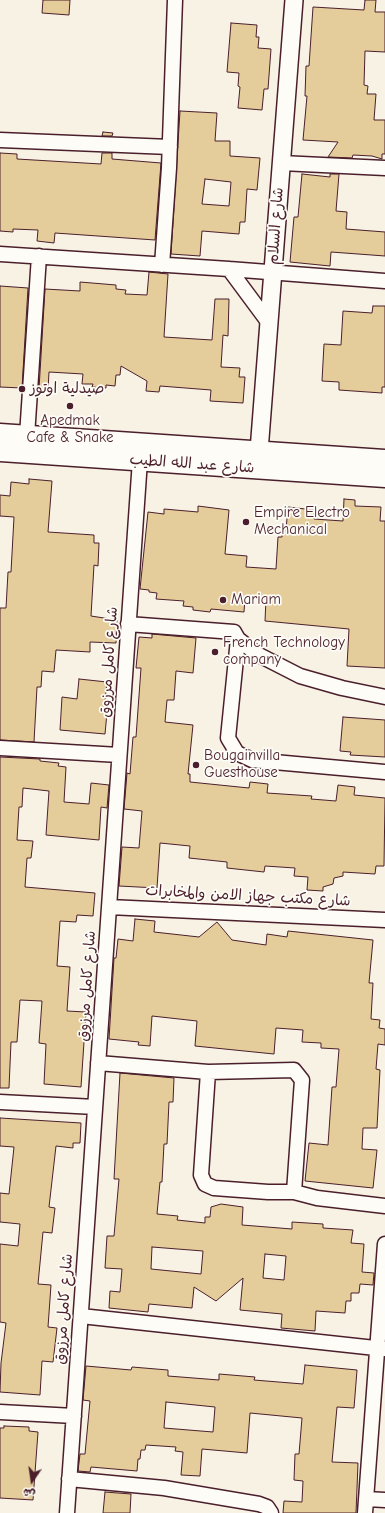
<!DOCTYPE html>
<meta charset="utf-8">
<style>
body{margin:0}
#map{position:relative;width:385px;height:1513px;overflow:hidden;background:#f8f2e5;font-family:"Comic Neue","Playpen Sans Arabic",sans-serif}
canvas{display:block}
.north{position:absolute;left:12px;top:1461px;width:40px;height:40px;-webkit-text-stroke:3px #fdfcf7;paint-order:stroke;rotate:193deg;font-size:11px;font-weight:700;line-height:16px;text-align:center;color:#4a1f2b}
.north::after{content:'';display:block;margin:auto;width:14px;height:18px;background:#4a1f2b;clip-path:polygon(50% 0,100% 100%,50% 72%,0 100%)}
</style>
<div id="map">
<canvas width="385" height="1513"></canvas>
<div class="north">ش</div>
</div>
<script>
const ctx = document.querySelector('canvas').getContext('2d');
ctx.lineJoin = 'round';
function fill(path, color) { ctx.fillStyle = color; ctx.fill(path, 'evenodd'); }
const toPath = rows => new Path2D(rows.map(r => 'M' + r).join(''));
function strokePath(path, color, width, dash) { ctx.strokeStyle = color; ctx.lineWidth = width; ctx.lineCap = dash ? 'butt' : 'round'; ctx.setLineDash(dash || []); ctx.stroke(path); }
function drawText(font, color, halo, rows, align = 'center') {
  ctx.font = font + ' "Comic Neue","Playpen Sans Arabic",sans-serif'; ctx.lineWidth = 3.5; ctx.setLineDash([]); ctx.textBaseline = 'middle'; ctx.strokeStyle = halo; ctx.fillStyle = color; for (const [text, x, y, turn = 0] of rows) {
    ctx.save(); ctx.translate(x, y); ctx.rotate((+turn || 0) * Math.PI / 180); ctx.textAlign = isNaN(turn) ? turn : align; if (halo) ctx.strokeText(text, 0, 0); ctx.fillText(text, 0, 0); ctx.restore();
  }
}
const building = toPath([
 [43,0,70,0,69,15,42,13,43,0],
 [365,0,376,0,375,12,385,12,385,52,365,51,364,85,368,86,367,94,376,94,374,120,385,120,385,154,382,154,382,159,372,156,353,155,352,158,328,157,338,142,303,140,307,96,305,96,306,66,309,66,313,7,364,10,365,0],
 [231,23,257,25,256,37,259,37,258,48,271,49,268,89,264,89,262,110,238,108,240,87,238,86,239,73,227,72,231,23],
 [180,111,217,113,215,141,230,141,230,156,260,158,257,190,247,189,245,222,240,222,239,234,202,231,200,256,171,254,180,111],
 [205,179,231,182,229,206,202,204,205,179],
 [103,132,113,133,112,136,102,136,103,132],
 [0,153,17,154,17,159,101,164,102,153,112,153,112,159,161,163,155,240,55,233,54,243,37,241,38,230,13,229,13,232,0,231,0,153],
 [302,174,330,177,330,174,339,174,336,211,347,212,346,229,385,232,385,256,331,252,330,266,290,262,294,217,298,217,302,174],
 [149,272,168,274,164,337,212,340,215,299,229,299,228,336,223,335,221,367,240,368,239,377,245,377,243,403,210,401,211,390,160,386,159,392,146,391,147,381,121,366,120,375,116,375,115,386,106,385,106,388,92,387,93,384,82,384,83,374,49,372,48,390,39,389,45,289,80,291,80,282,116,285,116,289,126,290,125,294,147,295,149,272],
 [0,286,28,288,22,388,0,387,0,286],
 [373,306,385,306,385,387,382,387,382,393,339,390,339,382,322,381,324,344,341,345,343,311,372,313,373,306],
 [29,479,52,481,48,532,94,535,94,543,99,543,98,566,94,565,91,616,117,620,116,643,90,642,90,652,56,650,54,672,42,671,41,687,37,687,34,742,0,740,0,608,6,608,8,572,11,572,14,517,0,516,0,495,10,496,11,482,29,484,29,479],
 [344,499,355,500,355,506,381,507,380,521,385,521,385,668,347,666,349,629,265,621,266,599,245,598,244,612,211,609,210,612,193,610,193,607,183,606,184,601,156,599,157,593,149,592,149,590,140,589,148,512,164,514,164,509,198,512,198,506,229,510,225,554,247,556,246,567,276,569,278,537,282,537,283,530,286,530,288,507,314,510,314,519,343,521,344,499],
 [152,634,196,638,193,673,176,671,174,700,167,700,165,722,193,725,188,774,190,774,190,782,249,788,250,782,268,784,267,793,312,796,311,799,336,801,338,785,355,787,354,795,385,798,384,866,376,866,375,874,343,872,343,876,334,878,333,884,323,887,323,891,307,890,308,877,294,876,295,868,265,866,264,872,227,868,227,862,189,858,190,846,160,843,157,888,119,886,122,847,139,848,142,811,124,809,127,773,130,774,133,737,136,737,141,668,136,668,139,637,152,638,152,634],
 [79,679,107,682,105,701,108,702,105,734,60,730,62,697,77,699,79,679],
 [343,717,385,720,385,757,350,755,351,752,340,751,343,717],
 [0,757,40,759,40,761,59,763,58,766,66,767,64,802,89,804,91,783,109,785,107,808,101,807,99,840,46,835,49,791,23,788,22,807,19,807,17,840,33,841,31,858,27,858,25,887,95,893,93,916,77,915,76,922,60,921,57,966,70,967,67,1011,86,1012,81,1087,44,1084,46,1044,39,1043,42,1001,20,1000,17,1042,11,1042,9,1088,0,1088,0,757],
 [135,919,155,921,154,932,199,937,217,922,232,940,266,945,267,934,287,937,288,931,373,940,369,983,373,983,371,1019,380,1020,379,1028,385,1029,385,1045,378,1044,376,1069,380,1070,377,1128,363,1128,362,1149,377,1150,373,1188,305,1181,309,1143,328,1145,332,1087,336,1087,339,1049,321,1048,321,1043,302,1042,303,1030,276,1028,274,1054,195,1046,197,1021,152,1016,150,1046,138,1045,139,1042,109,1039,114,958,116,958,118,939,133,941,135,919],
 [120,1073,174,1078,173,1102,169,1102,167,1144,164,1144,162,1182,160,1182,157,1214,178,1216,177,1220,205,1223,205,1217,210,1217,211,1207,221,1204,243,1207,242,1225,292,1229,292,1222,323,1224,323,1228,353,1230,351,1243,364,1244,362,1272,374,1273,373,1285,360,1284,359,1293,351,1293,351,1301,346,1301,345,1313,316,1311,315,1331,281,1328,282,1314,240,1310,243,1278,216,1301,194,1287,192,1308,149,1304,148,1312,109,1308,110,1291,120,1292,122,1269,105,1268,107,1236,114,1236,119,1179,114,1179,120,1073],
 [152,1247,203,1251,201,1274,151,1269,152,1247],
 [265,1254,286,1256,284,1280,263,1278,265,1254],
 [0,1118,81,1123,80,1143,73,1143,73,1148,56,1146,49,1207,55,1208,52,1233,43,1232,38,1284,51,1285,48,1327,57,1328,53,1362,42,1361,40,1395,0,1392,1,1363,6,1323,0,1322,0,1244,18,1246,20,1224,0,1222,0,1193,9,1194,14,1147,0,1146,0,1118],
 [305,1365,357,1370,354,1408,337,1407,332,1462,358,1463,356,1513,283,1513,284,1501,302,1502,303,1481,294,1480,295,1454,299,1454,302,1418,250,1413,247,1453,202,1449,200,1476,181,1475,183,1452,175,1451,176,1447,146,1445,145,1450,141,1450,140,1459,138,1459,137,1471,91,1467,90,1472,78,1471,80,1454,85,1454,90,1401,83,1400,86,1366,131,1370,132,1367,168,1370,168,1376,219,1380,219,1374,255,1377,254,1380,303,1384,305,1365],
 [166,1402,215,1407,213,1432,164,1428,166,1402],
 [4,1426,29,1427,29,1431,38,1432,33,1500,0,1498,0,1428,4,1428,4,1426],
 [105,1492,131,1494,130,1513,103,1513,105,1492]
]);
fill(building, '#e5cc9b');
strokePath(building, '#4a1f2b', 1);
const minor = toPath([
 [0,140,170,147],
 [281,163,385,168],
 [0,254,229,269,385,281],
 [162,265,169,168,175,0],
 [229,269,269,323],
 [27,436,39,256],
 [128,624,234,632,238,639,228,738,237,753,252,760,385,772],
 [238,639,257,654,300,676,342,688,385,697],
 [0,748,119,755],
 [109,907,385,920],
 [98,1063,208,1072,294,1070,302,1080,294,1192,317,1198,385,1206],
 [208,1072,201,1175,205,1184,214,1188,268,1192,294,1192],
 [0,1102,95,1107],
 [81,1316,385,1349],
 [0,1412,74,1416],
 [69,1479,164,1488,259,1504,267,1507,271,1513],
 [366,1499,385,1500],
 [67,1513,140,460],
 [365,1513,385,1244]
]);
const tertiary = toPath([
 [258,464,294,0]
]);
const secondary = toPath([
 [0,434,385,460],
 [0,451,385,477]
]);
strokePath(minor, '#4a1f2b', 17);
strokePath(tertiary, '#4a1f2b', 20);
strokePath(secondary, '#4a1f2b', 23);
strokePath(minor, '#fdfcf7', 14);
strokePath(tertiary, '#fdfcf7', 17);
strokePath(secondary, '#fdfcf7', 20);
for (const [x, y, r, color] of [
 [22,389,4,"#4a1f2b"],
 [70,406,4,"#4a1f2b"],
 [246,522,4,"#4a1f2b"],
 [223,600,4,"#4a1f2b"],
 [215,652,4,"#4a1f2b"],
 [196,765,4,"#4a1f2b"]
]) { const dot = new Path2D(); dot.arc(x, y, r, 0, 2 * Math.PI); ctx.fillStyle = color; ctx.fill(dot); strokePath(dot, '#fdfcf7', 1.5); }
drawText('15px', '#4a1f2b', '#fdfcf7', [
 ["شارع السلام",276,226,-86],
 ["شارع عبد الله الطيب",192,464,4],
 ["شارع كامل مرزوق",109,662,-86],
 ["شارع مكتب جهاز الامن والمخابرات",248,896,3],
 ["شارع كامل مرزوق",87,986,-86],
 ["شارع كامل مرزوق",64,1309,-86]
]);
drawText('15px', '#4a1f2b', '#fdfcf7', [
 ["صيدلية اوتوز",30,389],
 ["Apedmak",70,421,"center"],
 ["Cafe & Snake",70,438,"center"],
 ["Empire Electro",254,513],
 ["Mechanical",254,530],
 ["Mariam",231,600],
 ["French Technology",223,643],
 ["company",223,660],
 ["Bougainvilla",204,756],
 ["Guesthouse",204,773]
], 'left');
</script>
